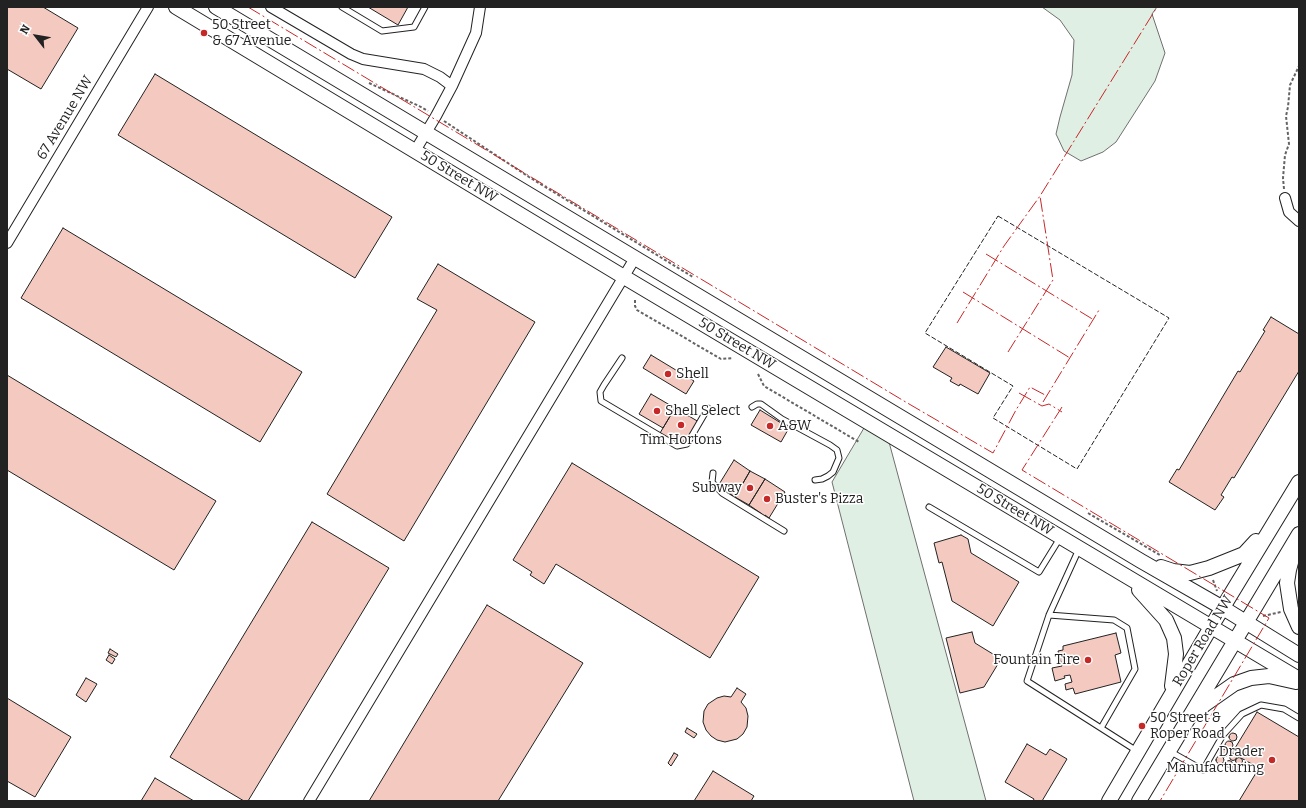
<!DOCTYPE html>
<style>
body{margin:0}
#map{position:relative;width:1306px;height:808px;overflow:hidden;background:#fff;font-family:Bitter,serif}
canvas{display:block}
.frame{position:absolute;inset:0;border:8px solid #222;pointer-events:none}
.north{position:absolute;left:16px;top:16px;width:40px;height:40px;-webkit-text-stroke:3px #fff;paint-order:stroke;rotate:301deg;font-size:11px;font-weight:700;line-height:16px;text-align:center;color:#222}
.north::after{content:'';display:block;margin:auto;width:14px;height:18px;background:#222;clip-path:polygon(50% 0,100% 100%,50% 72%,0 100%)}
</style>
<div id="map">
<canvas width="1306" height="808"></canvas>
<div class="frame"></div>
<div class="north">N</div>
</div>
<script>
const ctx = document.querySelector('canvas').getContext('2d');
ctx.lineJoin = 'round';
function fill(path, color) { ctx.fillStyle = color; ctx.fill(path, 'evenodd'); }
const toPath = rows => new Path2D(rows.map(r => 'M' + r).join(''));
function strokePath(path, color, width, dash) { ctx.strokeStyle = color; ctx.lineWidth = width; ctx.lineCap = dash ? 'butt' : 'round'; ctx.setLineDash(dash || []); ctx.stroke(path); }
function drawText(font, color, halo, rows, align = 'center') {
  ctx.font = font + ' Bitter,serif'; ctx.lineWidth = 3; ctx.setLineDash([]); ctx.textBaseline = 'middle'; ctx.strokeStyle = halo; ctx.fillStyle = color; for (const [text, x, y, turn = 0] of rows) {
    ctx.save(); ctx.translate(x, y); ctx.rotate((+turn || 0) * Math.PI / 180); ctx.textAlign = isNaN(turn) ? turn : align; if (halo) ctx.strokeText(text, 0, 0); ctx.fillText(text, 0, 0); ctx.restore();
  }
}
const green = toPath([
 [1042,7,1157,7,1152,14,1165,53,1155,81,1116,142,1103,152,1081,161,1064,151,1056,134,1060,117,1072,75,1074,40,1060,20,1042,7],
 [864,428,889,442,986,801,914,801,832,482,864,428]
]);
fill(green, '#e0efe3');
strokePath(green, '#6f6f6f', 1);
const building = toPath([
 [7,7,43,7,78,28,41,89,7,69,7,7],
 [368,7,408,7,398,25,368,7],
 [155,74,392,217,355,278,118,135,155,74],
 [63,228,302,372,260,442,21,298,63,228],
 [438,264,535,322,404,541,327,494,437,310,417,299,438,264],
 [1271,317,1299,334,1299,371,1234,478,1232,477,1221,495,1224,497,1215,510,1169,482,1177,469,1179,470,1238,371,1240,372,1265,331,1263,330,1271,317],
 [946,347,990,373,978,394,960,384,959,386,950,381,952,378,933,367,946,347],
 [651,355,694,381,686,394,643,368,651,355],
 [7,375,216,501,174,570,7,470,7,375],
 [651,394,675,408,663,428,639,414,651,394],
 [675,408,699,422,688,440,676,443,660,433,675,408],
 [760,410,789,428,781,442,751,425,760,410],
 [734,460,750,471,735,497,718,486,734,460],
 [572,463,759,577,710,658,556,564,544,584,530,575,532,572,513,560,572,463],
 [750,471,765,479,749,505,735,497,750,471],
 [765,479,785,492,769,518,765,515,764,517,761,515,762,514,749,505,765,479],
 [312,522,389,568,248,801,244,801,170,757,312,522],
 [961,535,968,539,971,553,1019,582,993,626,952,601,942,562,939,563,934,543,961,535],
 [487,605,583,663,498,801,369,801,487,605],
 [972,632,975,643,1001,659,984,687,960,693,946,638,972,632],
 [1116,633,1121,653,1115,655,1121,682,1075,694,1073,688,1066,690,1065,684,1072,682,1070,675,1064,676,1065,678,1055,681,1052,668,1062,666,1058,651,1063,650,1063,646,1116,633],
 [110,649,118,654,116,657,108,653,110,649],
 [109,655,115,659,112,664,106,660,109,655],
 [86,678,97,684,86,702,76,695,86,678],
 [737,688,746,694,741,702,746,708,748,716,747,727,743,734,737,739,725,742,717,740,711,736,706,730,703,722,704,711,708,704,717,698,724,696,731,697,737,688],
 [7,698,71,737,35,797,7,781,7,698],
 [1257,712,1299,737,1299,801,1239,801,1259,768,1232,753,1257,712],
 [687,728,697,734,694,738,685,732,687,728],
 '1229 737a4 4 0 1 1 8 0a4 4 0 1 1-8 0Z',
 '1225 745a4 4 0 1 1 8 0a4 4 0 1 1-8 0Z',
 [1027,744,1046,755,1050,749,1067,759,1042,801,1033,801,1034,799,1005,782,1027,744],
 '1220 753a4 4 0 1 1 8 0a4 4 0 1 1-8 0Z',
 [674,753,678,755,671,766,668,763,674,753],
 '1229.5 757a3.5 3.5 0 1 1 7 0a3.5 3.5 0 1 1-7 0Z',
 '1216 760a4 4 0 1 1 8 0a4 4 0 1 1-8 0Z',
 '1235.5 761a3.5 3.5 0 1 1 7 0a3.5 3.5 0 1 1-7 0Z',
 '1225.5 764a3.5 3.5 0 1 1 7 0a3.5 3.5 0 1 1-7 0Z',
 '1231.5 768a3.5 3.5 0 1 1 7 0a3.5 3.5 0 1 1-7 0Z',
 [713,771,754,796,751,801,694,801,713,771],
 [155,778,194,801,141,801,155,778]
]);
fill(building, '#f3c9c0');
strokePath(building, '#222', 1);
const lane = toPath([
 [342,7,382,31,414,27,425,7],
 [622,358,604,385,600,392,601,401,677,446,687,444,708,408],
 [752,407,757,404,761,404,782,419,830,445,837,450,839,458,833,472,828,476,822,479,815,480],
 [713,473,712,482,722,493,784,531],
 [929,507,1039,572,1060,538],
 [1079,549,1049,615,1027,681,1137,751],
 [1049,615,1114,620,1127,628,1135,669,1101,728],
 [1171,752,1203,770,1223,735,1242,714,1261,705,1284,709,1299,718]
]);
const street = toPath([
 [271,7,351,54,363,59,424,69,440,77,452,86],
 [415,151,436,116,452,86,476,33,480,7],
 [1285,198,1289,212,1299,221],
 [7,243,148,7],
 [309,801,635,258]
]);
const secondary = toPath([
 [176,7,624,277,1299,679],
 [216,7,1141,561,1223,608,1299,655],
 [1294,551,1289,570,1287,583,1291,609,1299,627],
 [1161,567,1173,571,1190,573,1209,568,1244,554,1256,541],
 [1139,590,1166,620,1174,638,1176,654,1172,686],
 [1194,714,1204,705,1234,684,1251,678,1269,676,1296,682],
 [1109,801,1211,627,1299,482],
 [1139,801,1299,534]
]);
strokePath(lane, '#222', 7);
strokePath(street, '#222', 12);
strokePath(secondary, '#222', 16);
strokePath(toPath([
 [369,83,419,106,428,111],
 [444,121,529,177,693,277],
 [1284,189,1283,178,1285,155,1289,144,1286,116,1288,107,1290,85,1299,66],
 [635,300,635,306,637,310,721,359,733,358],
 [758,374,764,386,859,442],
 [1088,513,1160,555],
 [1213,580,1217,591],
 [1263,616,1281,612]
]), '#646464', 2, [3, 2]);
strokePath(lane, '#fff', 5);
strokePath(street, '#fff', 10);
strokePath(secondary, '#fff', 14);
strokePath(toPath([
 [998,216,1169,318,1077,469,993,418,1013,386,925,333,998,216]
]), '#222', 1, [5, 2]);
strokePath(toPath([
 [248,7,904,401,993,453,1016,410,1030,387,1047,396],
 [986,254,1094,320],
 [963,292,1070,358],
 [957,323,1004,246,1040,196,1157,7],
 [1008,352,1053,280,1040,196],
 [1019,393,1042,406,1049,404,1062,412],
 [1043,402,1099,310],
 [1062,407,1022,470,1269,618,1160,801]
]), '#c62828', 1, [14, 3, 2, 3]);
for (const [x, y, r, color] of [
 [204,33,4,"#c62828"],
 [668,374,4,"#c62828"],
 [657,411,4,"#c62828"],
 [681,425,4,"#c62828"],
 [770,426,4,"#c62828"],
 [750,488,4,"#c62828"],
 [767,499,4,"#c62828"],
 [1088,660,4,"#c62828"],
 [1142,726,4,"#c62828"],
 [1272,760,4,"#c62828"]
]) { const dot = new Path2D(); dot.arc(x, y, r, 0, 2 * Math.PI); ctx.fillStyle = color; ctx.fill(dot); strokePath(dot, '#fff', 1.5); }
drawText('14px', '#222', '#fff', [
 ["50 Street",212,25],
 ["& 67 Avenue",212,41],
 ["Shell",676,374],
 ["Shell Select",665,411],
 ["A&W",778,426],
 ["Tim Hortons",681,440,"center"],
 ["Subway",742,488,"right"],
 ["Buster's Pizza",775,499],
 ["Fountain Tire",1080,660,"right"],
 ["50 Street &",1150,718],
 ["Roper Road",1150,734],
 ["Drader",1264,752,"right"],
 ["Manufacturing",1264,768,"right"]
], 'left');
drawText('14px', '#222', '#fff', [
 ["67 Avenue NW",65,118,-59],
 ["50 Street NW",459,177,31],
 ["50 Street NW",737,344,31],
 ["50 Street NW",1015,510,31],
 ["Roper Road NW",1203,641,-59]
]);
</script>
